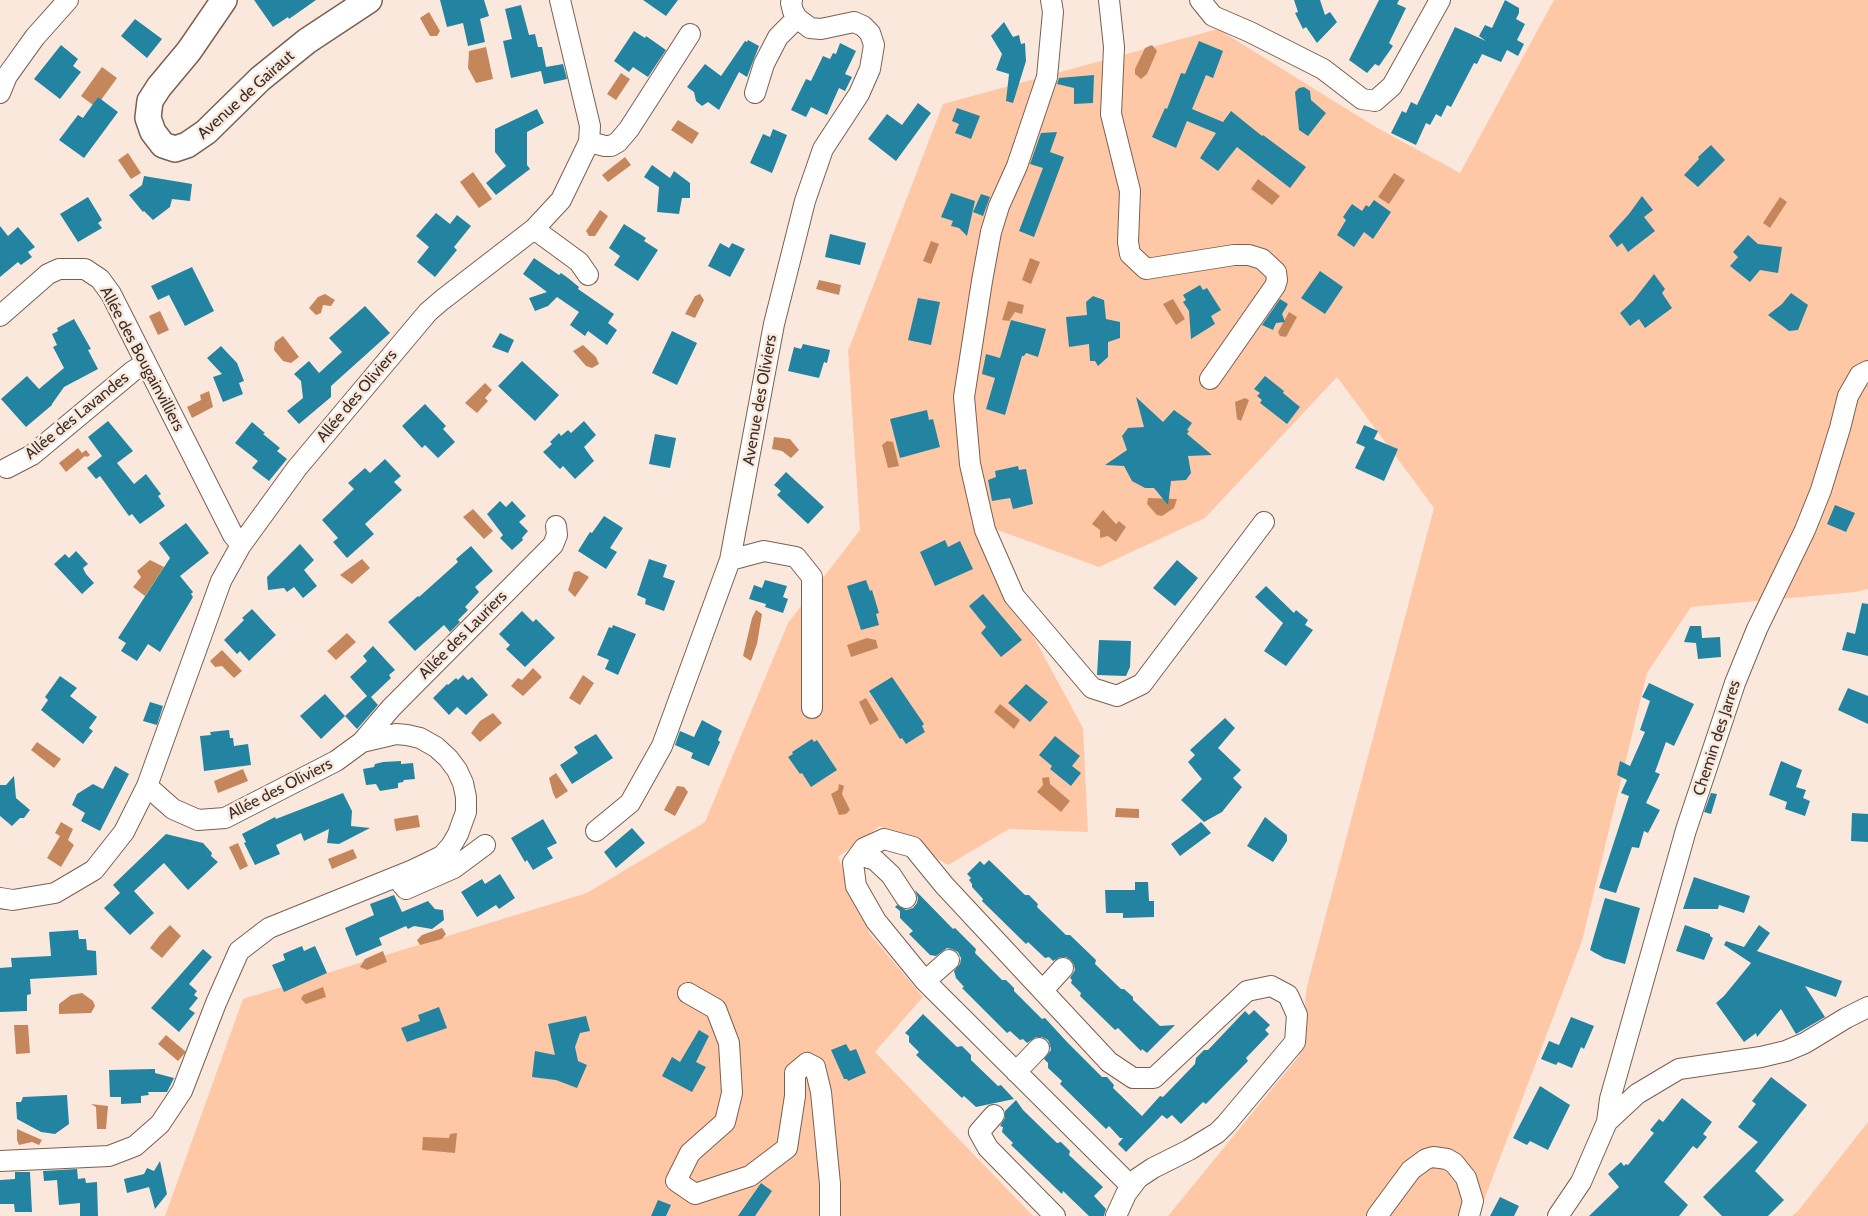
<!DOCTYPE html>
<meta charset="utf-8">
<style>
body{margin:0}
canvas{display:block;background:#fbe8dd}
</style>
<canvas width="1868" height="1216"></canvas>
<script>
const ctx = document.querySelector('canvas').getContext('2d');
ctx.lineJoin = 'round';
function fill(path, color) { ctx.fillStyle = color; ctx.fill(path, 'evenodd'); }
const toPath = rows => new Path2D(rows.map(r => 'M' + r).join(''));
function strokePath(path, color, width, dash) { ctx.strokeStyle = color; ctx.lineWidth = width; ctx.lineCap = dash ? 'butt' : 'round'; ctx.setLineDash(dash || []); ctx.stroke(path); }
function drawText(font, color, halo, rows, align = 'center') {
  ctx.font = font + ' Cabin,sans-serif'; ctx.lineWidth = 5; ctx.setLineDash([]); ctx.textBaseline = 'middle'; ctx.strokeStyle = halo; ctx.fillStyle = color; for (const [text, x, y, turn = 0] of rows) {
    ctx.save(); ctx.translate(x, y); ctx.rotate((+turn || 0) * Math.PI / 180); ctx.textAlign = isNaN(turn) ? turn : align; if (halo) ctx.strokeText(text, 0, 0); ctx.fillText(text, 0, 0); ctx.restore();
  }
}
fill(toPath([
 [1554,0,1868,0,1868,589,1856,592,1691,607,1647,673,1582,941,1478,1216,1168,1216,1299,1056,1307,986,1434,508,1337,377,1205,518,1099,567,970,520,1083,728,1088,832,1009,829,948,865,880,826,838,857,870,934,923,997,875,1052,1033,1216,165,1216,243,999,587,893,705,822,788,623,860,530,848,351,943,104,1218,29,1374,126,1460,173],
 [1868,1122,1868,1216,1792,1216,1798,1211]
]), '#fec8a6');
fill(toPath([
 [429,12,440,31,437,36,430,36,420,18],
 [1152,45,1157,51,1147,74,1141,79,1135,74,1135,69,1145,48],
 [486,47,493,79,476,83,468,68,469,51],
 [102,67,117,78,101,100,98,97,93,105,81,96],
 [621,73,630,79,616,100,607,94],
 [678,120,699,133,692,144,671,130],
 [128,153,141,173,131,179,118,160],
 [625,157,631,165,608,182,602,175],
 [473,172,492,199,479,208,460,182],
 [1394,173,1405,180,1389,204,1378,197],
 [1258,179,1280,196,1272,205,1251,189],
 [1780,197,1787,202,1770,228,1763,223],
 [600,210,608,216,595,236,589,236,586,231],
 [931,241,939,244,931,264,923,261],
 [1030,258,1040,262,1031,284,1022,280],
 [819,280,841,285,839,295,816,289],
 [325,294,335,300,331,306,323,305,321,313,316,315,309,308,318,297],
 [700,294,704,300,695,318,685,314,695,296],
 [1173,299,1185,319,1176,325,1163,304],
 [1008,301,1024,305,1022,314,1015,312,1009,321,1002,320],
 [160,311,169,330,158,335,149,316],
 [1289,312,1297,317,1286,337,1280,336,1278,332],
 [283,336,299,357,291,363,283,361,274,350,275,342],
 [583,345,596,357,599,364,592,368,586,366,573,351],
 [485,383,492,390,485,398,488,401,477,413,465,403],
 [209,391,213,407,192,418,187,407,201,400,200,395],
 [1245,398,1249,400,1241,421,1237,419,1235,402],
 [774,437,790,439,799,450,791,458,782,451,772,449],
 [887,441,893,442,899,466,888,468,882,445],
 [78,448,82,453,86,450,90,455,87,457,85,456,66,472,59,463],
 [1148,498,1177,499,1174,508,1162,516,1157,515,1147,504],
 [473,509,493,531,484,539,463,517],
 [1103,510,1116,524,1119,521,1126,527,1116,542,1108,536,1100,538,1100,530,1092,524],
 [362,559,370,568,352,584,340,575],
 [150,560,164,567,145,596,133,587,141,577,137,571],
 [579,571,589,577,575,597,568,590,574,572],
 [756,610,762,614,757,644,751,661,743,656,752,618],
 [347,633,356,642,336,660,327,651],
 [867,638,876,640,878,648,851,657,847,645],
 [222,650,242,671,234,678,222,666,215,667,210,661],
 [533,668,542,677,523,696,511,686,518,678,522,680],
 [583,675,594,683,580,705,569,698],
 [866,698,879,720,870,725,859,702],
 [1000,704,1020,720,1014,729,994,712],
 [493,713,502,723,480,742,471,733,480,721],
 [37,742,61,759,54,768,31,750],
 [243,769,248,781,218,793,214,781],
 [556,773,568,791,556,799,553,793,549,778],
 [1049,777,1050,784,1070,801,1061,812,1037,792,1043,785,1042,778],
 [839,784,844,786,842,794,850,810,846,814,839,815,831,794,838,790],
 [677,786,684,787,688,792,675,816,664,810],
 [1116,808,1139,809,1139,818,1115,817],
 [418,815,420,827,396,831,394,819],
 [61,822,73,829,68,840,74,845,61,867,47,858,60,836,55,833],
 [238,843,248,866,240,870,229,847],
 [353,849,357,858,332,869,328,859],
 [170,925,181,936,162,958,150,948,160,935],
 [442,928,446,934,442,939,420,945,417,940,422,935],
 [383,951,387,962,367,970,360,967,365,959],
 [323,987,326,997,306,1004,301,999,303,995],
 [82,993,93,1001,95,1006,91,1013,59,1014,59,1004,71,995],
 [14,1025,28,1025,30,1053,16,1054],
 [166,1035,186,1052,178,1061,158,1044],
 [91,1104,108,1106,106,1129,97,1129,96,1107],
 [17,1129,42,1140,39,1145,32,1142,19,1145,17,1140],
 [457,1133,455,1153,422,1150,423,1137,449,1138,450,1134]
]), '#c6865c');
fill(toPath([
 [254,0,316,0,289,19,288,17,273,27],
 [440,0,484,0,489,16,480,19,485,42,468,46,463,23,447,27],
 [643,0,678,0,666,16],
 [1294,0,1320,0,1325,15,1330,12,1337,22,1317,43,1306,27,1303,29,1295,13,1298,12],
 [1379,0,1399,0,1397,4,1406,8,1389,43,1393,46,1379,66,1375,64,1367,73,1349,60],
 [1505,0,1519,8,1519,13,1516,19,1525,24,1517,40,1524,44,1518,56,1507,50,1501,62,1482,54,1477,64,1474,63,1451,107,1447,105,1441,117,1436,114,1430,125,1426,123,1416,145,1391,133,1402,111,1406,113,1411,102,1417,105,1455,27,1486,41,1479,36,1485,25,1492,28],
 [521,5,529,35,535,34,538,47,542,47,546,67,563,64,567,79,544,84,541,71,511,78,503,41,512,39,505,9],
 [135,19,162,39,147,58,121,36],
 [1004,22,1013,37,1019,35,1021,44,1025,43,1026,61,1013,103,1006,101,1009,74,996,70,1002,54,991,36],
 [634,31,645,38,646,36,666,50,648,77,633,67,629,72,614,61],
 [748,40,759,46,747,77,739,72,719,110,708,102,702,106,696,101,694,92,687,87,705,64,721,76,745,41,747,42],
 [1199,41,1223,51,1213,78,1206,75,1192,109,1223,122,1231,111,1262,136,1263,135,1306,167,1290,188,1237,147,1218,171,1200,158,1216,133,1187,121,1176,148,1152,137,1165,108,1167,109,1181,73,1185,74],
 [840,43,856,51,845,74,852,77,845,91,839,88,827,115,811,107,806,117,791,110,806,79,811,81,823,56,830,59,833,53,836,54],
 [61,45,78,59,73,66,81,72,60,99,34,79],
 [1094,75,1093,103,1074,104,1074,88,1057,84,1059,78],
 [1304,87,1310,91,1311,100,1326,113,1308,136,1299,130,1295,92,1299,88],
 [98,97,118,112,84,158,59,140,78,115,83,118],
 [918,103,931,113,896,161,868,139,887,114,902,125],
 [957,108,980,116,971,139,955,133,959,124,952,121],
 [537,109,544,123,527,132,527,165,530,169,496,195,486,183,506,166,495,152,495,129],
 [773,129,787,135,772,173,750,163,763,134,770,137],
 [1057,132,1050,152,1064,157,1034,237,1019,231,1043,168,1030,164,1041,133],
 [1711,145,1725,160,1698,187,1684,175,1699,159,1698,157],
 [652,165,670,178,674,171,690,183,690,198,682,198,679,214,657,212,659,187,644,177],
 [144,176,192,184,190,201,172,199,170,207,153,220,144,211,143,212,129,195,142,185],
 [951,193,975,201,967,236,959,228,951,226,953,221,941,217],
 [981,194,990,197,983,216,973,212],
 [1642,196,1653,210,1644,217,1655,231,1628,252,1622,243,1617,247,1609,236,1629,214],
 [88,197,102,220,98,223,102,228,78,242,60,214],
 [1374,200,1391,212,1373,239,1364,232,1354,247,1337,235,1346,220,1343,217,1352,204,1362,211,1366,205,1369,207],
 [436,213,450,224,457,215,471,226,454,247,457,250,435,277,417,262,429,247,416,236],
 [624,224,646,238,644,241,658,250,638,281,614,265,620,256,609,248],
 [0,226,8,236,18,227,35,247,28,252,32,257,21,265,18,262,0,277],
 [830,234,866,243,860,265,825,257],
 [1748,235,1758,244,1782,247,1778,273,1760,270,1750,282,1730,266,1738,257,1733,252],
 [720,243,729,248,732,243,745,249,730,277,708,266],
 [534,258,559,275,561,273,568,278,579,287,578,289,614,314,608,323,617,330,607,345,588,331,585,336,570,325,579,312,557,297,548,306,535,311,529,298,547,292,523,274],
 [192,267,214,311,185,326,169,295,158,300,151,286],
 [1320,271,1343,287,1325,314,1301,298],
 [1654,274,1665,289,1662,293,1672,308,1645,328,1639,319,1630,326,1620,313,1633,301],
 [1200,285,1203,290,1207,288,1221,310,1211,316,1215,324,1191,339,1189,311,1183,302,1186,300,1183,295],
 [1791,293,1808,305,1798,330,1789,331,1768,315,1782,304],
 [1093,296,1104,300,1106,319,1120,322,1120,338,1108,342,1108,357,1098,366,1095,361,1090,361,1089,344,1069,347,1066,317,1087,315,1086,302],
 [918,298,940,302,931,345,908,340],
 [1280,299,1288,304,1282,314,1285,322,1276,323,1273,330,1262,325],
 [365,306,390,333,331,386,331,397,299,424,287,411,303,398,301,381,294,374,309,361,319,373,342,352,329,338],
 [74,319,91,349,88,350,98,369,64,387,52,404,52,405,26,427,1,399,27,376,39,389,64,368,53,347,57,345,52,334,58,331,57,328],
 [1011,320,1046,329,1038,357,1026,353,1024,356,1022,356,1005,415,986,409,995,378,982,374,986,354,1000,358],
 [672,331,697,343,677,385,652,373],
 [500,333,514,340,508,353,492,347],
 [803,344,830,350,827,363,824,362,819,378,788,371,794,347,801,349],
 [221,346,237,363,244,381,239,383,243,394,223,402,213,377,222,374,207,358],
 [522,361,559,395,535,421,498,386],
 [1265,376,1284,391,1283,393,1300,407,1287,424,1260,403,1262,400,1257,396,1260,393,1254,389],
 [1136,397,1163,422,1174,410,1192,423,1187,430,1189,431,1187,434,1212,455,1188,456,1191,473,1186,480,1171,481,1168,505,1154,488,1145,488,1132,481,1124,466,1105,465,1127,450,1122,436,1128,428,1144,427],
 [425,404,446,426,443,429,455,442,438,458,425,445,422,448,402,426],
 [927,410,929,420,933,419,940,447,900,458,890,419],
 [108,421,133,451,117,463,134,484,146,474,161,494,158,496,165,506,140,524,132,514,129,516,100,476,96,479,87,468,102,456,88,437],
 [584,421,596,435,584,447,594,461,575,479,563,466,560,469,543,452,552,444,550,442,559,433,561,436,568,430,571,433],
 [252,422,265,433,263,434,280,448,277,451,287,459,269,481,252,468,258,461,235,443],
 [1364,425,1378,431,1374,439,1398,449,1384,481,1355,468,1365,447,1356,443],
 [655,434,676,438,670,468,649,464],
 [385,459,401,476,394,482,402,490,365,524,374,534,347,558,333,542,338,538,322,520,354,489,348,483,365,468,370,473],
 [1018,466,1019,470,1026,469,1033,504,1013,509,1010,498,992,501,988,480,996,477,995,471],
 [786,472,824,507,808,524,777,495,781,491,774,485],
 [500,501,506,507,512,501,526,516,519,522,528,531,522,538,523,540,512,550,500,538,503,535,487,514],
 [1835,505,1855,513,1846,532,1827,524],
 [604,516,623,528,610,548,617,552,606,569,578,551,590,532,592,533],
 [186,523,209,553,180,576,193,592,191,594,193,597,160,652,148,644,137,661,121,651,126,643,118,638,170,558,159,543],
 [945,540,948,547,960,541,973,569,935,586,920,552],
 [300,544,314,560,304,570,317,586,303,598,294,587,287,592,284,588,268,590,267,577],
 [471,546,493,571,475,587,479,592,465,607,468,610,458,620,460,622,450,632,444,625,415,651,388,622,418,596,419,597,458,562,456,559],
 [76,551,88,564,83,568,86,574,94,583,82,594,54,564,65,554,69,558],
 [649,559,667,565,663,577,675,581,664,611,645,604,646,599,637,595],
 [1177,560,1198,578,1175,606,1153,588],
 [765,580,787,586,783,597,788,599,783,613,765,607,766,604,749,599,754,585,762,588],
 [866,580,870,591,872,590,879,613,876,614,879,625,861,630,847,586],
 [1266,586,1294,613,1296,610,1308,620,1305,625,1313,630,1286,666,1264,651,1283,623,1255,597],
 [983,594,1022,640,1001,657,981,633,986,627,969,606],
 [1862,603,1868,604,1868,656,1842,650,1847,632,1855,634],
 [252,609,276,635,249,661,240,651,237,654,224,640,244,620,242,618],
 [522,611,533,622,536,619,555,638,525,667,506,649,510,645,499,634],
 [613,625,636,634,618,675,605,669,609,660,597,655,609,627,612,628],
 [1690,626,1701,626,1702,638,1720,637,1721,657,1698,659,1696,643,1684,642],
 [1099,640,1131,641,1130,667,1126,676,1097,675],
 [373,646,395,670,389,675,391,678,371,697,378,705,357,729,345,716,321,739,300,716,325,694,345,716,367,696,350,677,367,661,363,656],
 [463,675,468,680,472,677,488,695,466,715,457,707,449,715,433,698,447,684,448,685,456,678,458,680],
 [60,676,77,688,70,696,97,717,89,728,93,731,83,744,41,710,48,700,45,697],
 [892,677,924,724,922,726,925,732,906,744,902,738,900,739,869,691],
 [1649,683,1694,704,1674,746,1666,742,1655,772,1660,774,1646,803,1660,810,1648,833,1644,831,1639,848,1632,847,1616,893,1599,888,1629,796,1621,793,1627,780,1617,775,1620,761,1630,766,1645,732,1640,730,1650,701,1642,697],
 [1026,684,1048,702,1030,722,1008,703],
 [1848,688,1868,696,1868,724,1838,710],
 [150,702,163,706,157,725,143,721],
 [1225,718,1235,728,1218,748,1241,770,1233,778,1242,787,1222,812,1204,822,1181,800,1202,779,1188,762,1195,755,1190,750],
 [702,720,722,731,718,740,720,742,709,766,691,758,693,753,675,745,680,731,694,737],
 [229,730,230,738,233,738,234,746,248,744,251,765,204,771,200,736,211,735,210,732],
 [596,734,613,758,572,784,560,765,578,753,574,747],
 [1055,736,1080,756,1072,766,1081,773,1071,786,1050,769,1052,766,1039,755],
 [812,739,814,742,817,740,837,770,811,787,802,773,800,774,788,757,793,754,792,752],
 [401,761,401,764,413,763,415,779,404,780,403,782,398,783,398,788,380,791,376,784,366,785,363,769,374,767,375,764,383,762],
 [1781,761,1802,770,1796,787,1806,790,1803,798,1810,801,1805,816,1785,809,1787,802,1769,795],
 [115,766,129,774,100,831,81,821,85,813,72,805,77,794,93,784,103,789],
 [14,776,16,798,30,810,24,818,20,818,12,826,0,816,0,785,6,785],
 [343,793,352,811,351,826,370,828,339,844,327,843,329,829,304,841,301,833,276,845,280,854,255,865,244,843,246,842,242,834,275,817,276,819],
 [1711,793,1717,794,1711,814,1704,812],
 [1852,813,1868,814,1868,842,1851,841],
 [1265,817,1287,835,1287,841,1273,862,1247,846],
 [543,819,557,843,547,848,553,858,533,870,527,860,525,862,511,838],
 [1201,822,1211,833,1180,856,1171,844],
 [632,828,645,843,616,868,604,852],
 [166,834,203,843,212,853,211,856,218,862,188,890,164,863,134,891,154,913,130,935,104,908,120,893,113,885],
 [989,860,1025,895,1029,895,1038,904,1037,907,1066,935,1070,935,1096,960,1095,964,1121,989,1124,989,1133,997,1133,1000,1160,1026,1175,1025,1147,1053,1142,1049,1141,1051,1118,1028,1115,1030,1080,996,1081,993,1071,983,1072,980,1070,978,1075,970,1074,965,1071,960,1066,957,1060,957,1053,961,1049,957,1045,958,1028,942,1026,944,982,901,983,899,972,887,972,884,969,880,971,878,967,874,980,861,984,865],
 [500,874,515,898,499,909,496,905,477,917,461,892,482,879,485,884],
 [1694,877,1750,896,1744,913,1719,905,1718,909,1683,909],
 [1135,882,1148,882,1149,901,1154,901,1154,917,1123,918,1123,913,1106,913,1105,890,1135,890],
 [915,890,953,929,955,928,976,949,975,953,1002,980,1006,980,1014,988,1014,991,1042,1019,1045,1018,1067,1042,1102,1077,1107,1077,1114,1085,1113,1088,1142,1116,1160,1096,1163,1097,1195,1064,1196,1058,1204,1050,1208,1050,1245,1011,1249,1015,1254,1010,1270,1025,1265,1030,1269,1034,1246,1058,1248,1061,1206,1104,1203,1102,1181,1124,1172,1115,1167,1119,1162,1115,1126,1152,1118,1144,1123,1138,1120,1138,1109,1126,1106,1129,1060,1084,1062,1081,1048,1068,1048,1063,1044,1059,1051,1050,1050,1045,1048,1040,1042,1037,1036,1037,1027,1043,1023,1039,1020,1040,1010,1031,1007,1033,962,988,964,987,956,978,954,971,960,964,961,958,958,952,952,949,947,948,936,956,930,955,909,934,913,931,900,918,900,911,895,907,897,905,906,910,913,908,917,903,918,898],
 [394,895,402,912,428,901,435,909,443,910,444,920,432,929,414,926,408,929,406,926,379,938,382,945,356,956,345,928,374,915,370,904],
 [1605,898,1640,908,1625,964,1604,958,1590,950],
 [1685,925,1710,934,1710,936,1713,938,1704,960,1676,951],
 [1759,925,1770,933,1757,951,1842,981,1836,997,1805,986,1825,1017,1796,1034,1781,1009,1757,1037,1756,1033,1744,1042,1716,1003,1724,996,1751,963,1724,945,1726,941,1744,947],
 [78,930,79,939,86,939,87,950,96,951,97,975,30,979,31,994,27,995,27,1011,0,1012,0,968,12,967,11,958,51,956,49,932],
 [302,946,304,951,315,946,327,973,284,992,272,965,285,960,283,954],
 [203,949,212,957,189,984,197,991,194,995,198,998,189,1009,195,1013,179,1032,151,1008],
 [439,1007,447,1028,407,1042,401,1028,420,1021,418,1015],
 [923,1014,957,1047,962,1046,971,1055,971,1060,998,1086,1001,1085,1014,1099,976,1107,964,1096,962,1098,916,1055,919,1052,909,1042,909,1036,905,1033],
 [586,1016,590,1031,580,1033,575,1047,578,1061,587,1065,577,1088,556,1080,532,1077,535,1051,555,1055,548,1024],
 [1571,1017,1594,1026,1584,1049,1581,1047,1572,1068,1558,1062,1556,1065,1541,1059,1549,1041,1559,1045],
 [699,1030,709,1036,696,1062,706,1067,692,1092,662,1076,672,1057,680,1062],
 [846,1044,850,1051,856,1049,866,1073,848,1081,847,1079,844,1079,831,1050],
 [155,1069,155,1073,174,1078,167,1092,148,1092,149,1095,141,1096,141,1103,121,1104,121,1097,110,1097,109,1070],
 [1771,1077,1807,1105,1755,1171,1784,1200,1768,1216,1722,1216,1703,1197,1758,1142,1738,1127,1756,1104,1752,1101],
 [1540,1086,1570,1105,1548,1150,1530,1141,1527,1145,1513,1138],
 [67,1095,69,1124,55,1134,41,1132,17,1119,16,1102,21,1102,23,1097],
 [1682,1098,1712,1122,1703,1134,1707,1137,1697,1149,1693,1146,1664,1182,1688,1205,1679,1216,1589,1216,1619,1187,1608,1174,1621,1162,1624,1166,1626,1164,1628,1165,1654,1133,1650,1130,1659,1119,1663,1122],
 [1016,1100,1023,1110,1057,1143,1061,1142,1070,1151,1069,1155,1103,1187,1094,1196,1106,1209,1104,1216,1089,1216,1063,1191,1062,1194,1011,1145,1013,1143,1002,1132,1003,1127,1000,1126,1005,1118,1005,1111],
 [160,1161,167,1194,155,1209,149,1187,127,1193,124,1179,144,1174,147,1168,154,1171],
 [77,1169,78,1179,85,1178,86,1183,97,1182,98,1216,80,1216,80,1203,59,1205,57,1180,44,1181,43,1171],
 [15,1172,30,1172,32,1212,15,1212,14,1204,0,1204,0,1180,15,1179],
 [761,1183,772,1191,755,1216,738,1216],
 [1500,1197,1519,1206,1514,1216,1490,1216],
 [658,1200,671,1205,666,1216,651,1216]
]), '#2384a2');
const minor = toPath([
 [1051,0,1053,12,1047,77,1017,166,999,206,991,232,982,281,964,397,970,464,985,530,1014,596,1092,688,1117,696,1142,684,1264,522],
 [1109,0,1114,47,1111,114,1130,191,1128,242,1130,254,1146,269,1234,255,1249,255,1262,259,1276,272,1277,280,1275,286,1210,379],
 [1200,0,1213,16,1250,32,1323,69,1362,99,1375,101,1392,86,1440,0],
 [0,93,7,76,35,37,68,0],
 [755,93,764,64,778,37,797,18],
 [589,142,605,146,611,146,618,142,629,129,690,34],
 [534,229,579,262,588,275],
 [0,316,48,274,59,269,85,269,100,279,111,294,233,535,241,545],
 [7,468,32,455,133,371,146,363],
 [730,560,764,551,796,557,812,577,812,708],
 [362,742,391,708,553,545,557,535,556,526],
 [596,831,630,803,662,746,730,560,774,324,805,201,823,149,859,94,870,69,874,45,870,33,863,26,854,22,821,29,810,28,797,18,793,11,791,3,792,0],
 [859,855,875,860,891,875,906,898],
 [396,877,406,889,454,868,485,845],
 [0,898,13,900,55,893,94,870,124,832,147,786],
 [925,981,949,960],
 [1043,990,1063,968],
 [688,993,716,1009,729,1043,732,1093,725,1122,690,1153,676,1181,695,1194,750,1176,787,1148,795,1096,795,1073,807,1063,815,1067,821,1092,830,1184,830,1216],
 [1016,1072,1039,1048],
 [994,1115,979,1132,988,1148,1055,1216],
 [1607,1122,1610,1099,1686,830,1735,683,1757,629,1805,530,1821,490,1840,428,1848,396,1860,375,1868,371],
 [0,1161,109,1156,135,1146,160,1124,182,1091,216,1003,239,951,269,928,413,870,442,856,451,846,458,834,466,812,466,797,463,783,457,770,448,758,436,747,420,738,407,735,396,734,362,742,336,761,225,818,198,820,173,809,147,786,221,581,241,545,297,468,428,312,442,300,534,229,561,200,589,142,590,126,560,0],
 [1116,1216,1126,1194,1138,1178,1153,1168,1189,1150,1217,1133,1226,1124,1295,1042,1297,1015,1288,995,1271,986,1247,991,1154,1078,1133,1078,1109,1062,944,885,913,847,884,839,864,848,853,863,856,886,876,921,925,981,1131,1186],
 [1377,1216,1411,1170,1426,1159,1433,1157,1447,1159,1454,1163,1466,1178,1473,1201,1469,1216],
 [1558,1216,1581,1182,1607,1122,1637,1094,1679,1069,1761,1057,1786,1051,1805,1043,1846,1018,1868,1007]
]);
const tertiary = toPath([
 [224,0,189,51,159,87,150,101,148,118,153,132,163,145,175,149,187,145,206,132,260,79,307,41,369,0]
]);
strokePath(minor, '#7a6050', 22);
strokePath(tertiary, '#7a6050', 28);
strokePath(minor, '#fff', 20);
strokePath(tertiary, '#fff', 25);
drawText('16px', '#3b3028', '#fbe8dd', [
 ["Avenue de Gairaut",246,95,-42],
 ["Allée des Bougainvilliers",142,359,62],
 ["Allée des Oliviers",357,396,-50],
 ["Avenue des Oliviers",760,400,-80],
 ["Allée des Lavandes",77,416,-39],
 ["Allée des Lauriers",463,635,-45],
 ["Chemin des Jarres",1717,738,-72],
 ["Allée des Oliviers",280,789,-27]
]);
</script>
